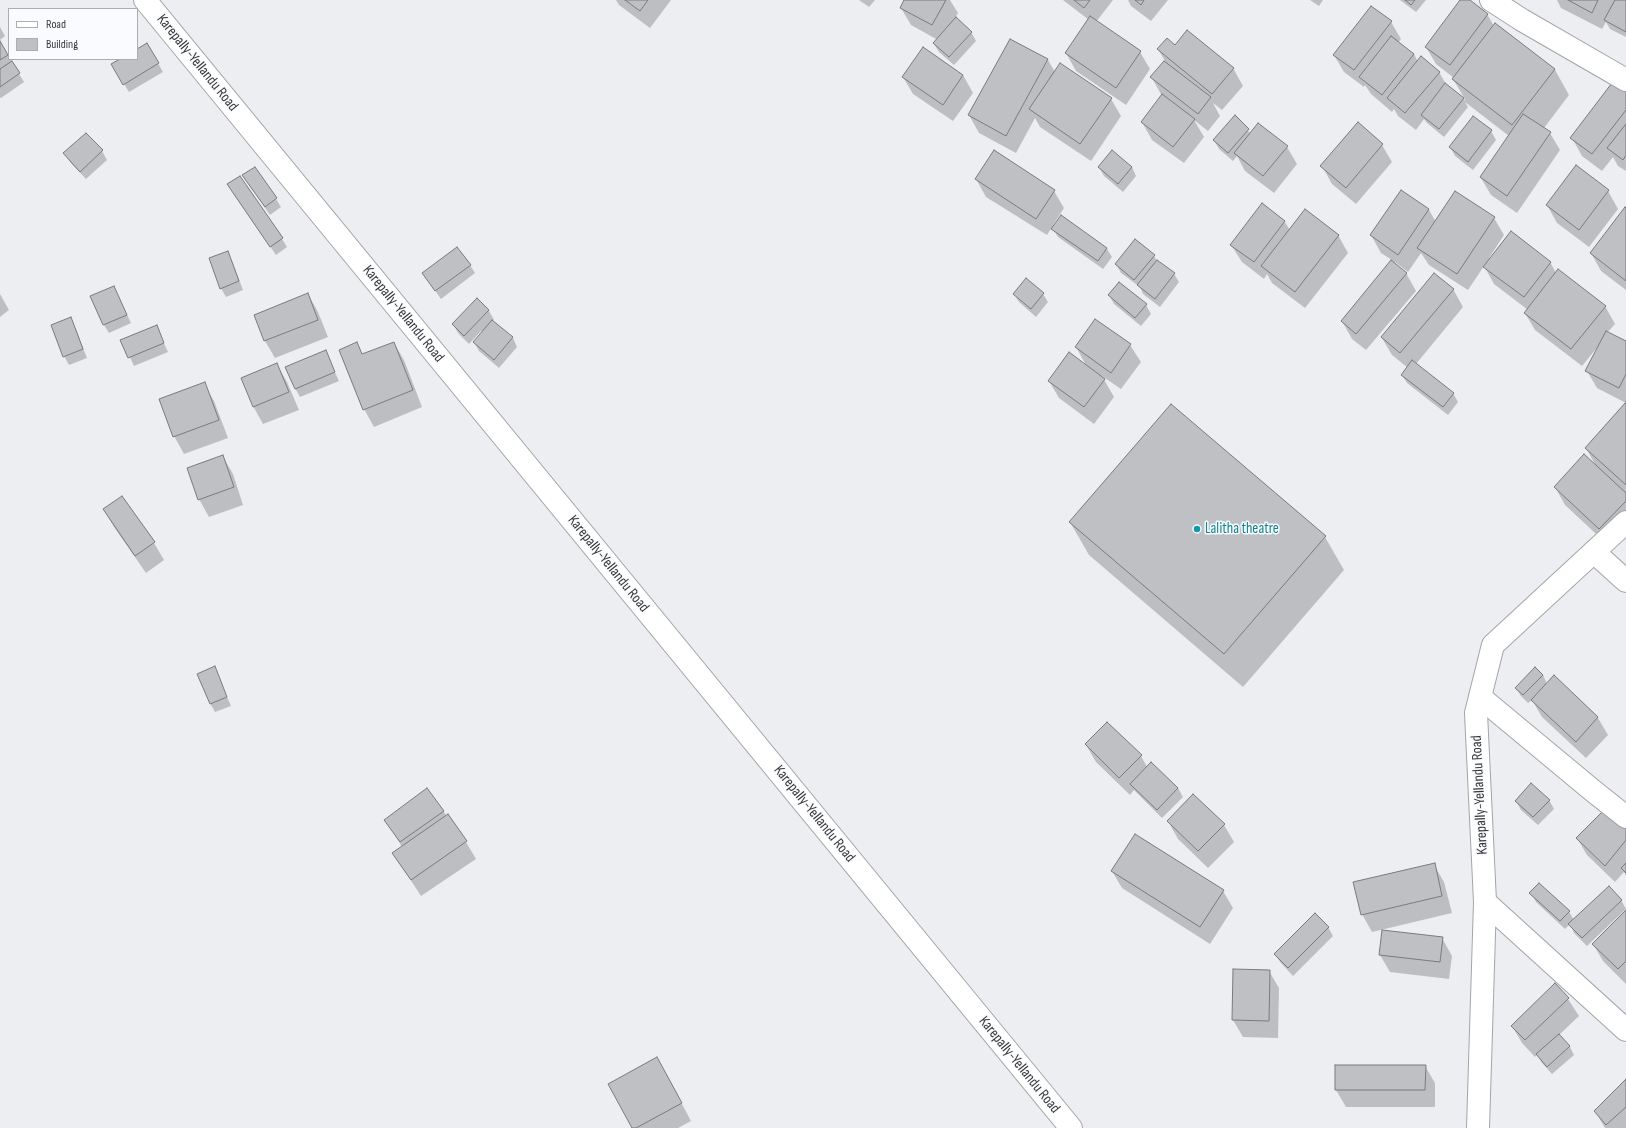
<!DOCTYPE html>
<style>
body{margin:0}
#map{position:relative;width:1626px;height:1128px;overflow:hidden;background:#eceef2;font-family:"Sofia Sans Condensed",sans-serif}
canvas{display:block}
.legend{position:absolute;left:8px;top:8px;width:130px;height:52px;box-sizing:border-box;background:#fafbfe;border:1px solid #acadb0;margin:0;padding:5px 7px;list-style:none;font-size:12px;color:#38383a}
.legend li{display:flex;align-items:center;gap:8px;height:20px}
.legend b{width:20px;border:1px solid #acadb0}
</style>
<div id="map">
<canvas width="1626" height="1128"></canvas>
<ul class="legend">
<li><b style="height:5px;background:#fff"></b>Road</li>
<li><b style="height:11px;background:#bec0c4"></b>Building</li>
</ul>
</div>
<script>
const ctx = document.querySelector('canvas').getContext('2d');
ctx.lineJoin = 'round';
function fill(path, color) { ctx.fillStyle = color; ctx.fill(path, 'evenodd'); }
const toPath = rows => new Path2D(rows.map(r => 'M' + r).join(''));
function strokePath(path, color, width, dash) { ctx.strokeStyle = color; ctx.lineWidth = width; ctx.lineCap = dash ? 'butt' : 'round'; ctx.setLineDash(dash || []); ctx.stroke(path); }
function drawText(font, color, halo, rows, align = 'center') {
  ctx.font = font + ' "Sofia Sans Condensed",sans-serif'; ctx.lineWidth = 3; ctx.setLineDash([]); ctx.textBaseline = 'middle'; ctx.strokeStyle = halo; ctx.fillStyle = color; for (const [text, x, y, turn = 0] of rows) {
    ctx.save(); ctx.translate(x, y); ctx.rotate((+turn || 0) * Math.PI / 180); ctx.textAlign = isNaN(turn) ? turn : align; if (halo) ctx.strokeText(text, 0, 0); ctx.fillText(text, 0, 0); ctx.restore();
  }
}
fill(toPath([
 [616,0,671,0,650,28,619,5],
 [859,0,875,0,869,7],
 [906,0,950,0,958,13,955,18,971,32,976,41,954,65,939,52,934,44,938,40,911,25,901,8],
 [1063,0,1113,0,1096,22,1140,52,1150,69,1126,105,1076,71,1066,53,1089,20],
 [1128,0,1168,0,1151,21,1131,6],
 [1310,0,1323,0,1319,6],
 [1400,0,1426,0,1416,12],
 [1461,0,1468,0,1487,14,1494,26,1555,70,1569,95,1544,128,1550,133,1560,150,1517,213,1491,195,1481,178,1509,136,1465,102,1468,107,1444,137,1427,123,1424,119,1416,130,1398,116,1394,109,1392,112,1371,94,1365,85,1364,87,1344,72,1334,55,1391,22,1401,39,1398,43,1414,54,1418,62,1439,72,1447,86,1466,101,1453,79,1454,78,1436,64,1426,47],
 [1557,0,1626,0,1626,37,1610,29,1606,22,1602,29,1561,8],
 [0,27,5,36,0,40],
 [1010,40,1048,60,1055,72,1111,99,1121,116,1091,161,1040,127,1035,118,1016,153,979,133,969,115],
 [0,43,24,82,1,98,0,97],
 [147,44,163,72,129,92,112,64,122,59,137,59,137,50],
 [1175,46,1233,68,1243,86,1222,110,1213,103,1220,116,1208,131,1194,120,1204,137,1184,163,1152,140,1142,122,1162,96,1152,78,1165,61,1158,49],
 [963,75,973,93,953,121,913,94,903,77],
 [1626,88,1626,171,1618,166,1613,157,1602,171,1582,156,1572,138],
 [1235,117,1251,134,1287,147,1297,164,1274,193,1245,171,1237,156,1233,161,1219,149,1214,140],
 [1473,117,1491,131,1496,140,1473,170,1455,156,1450,147],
 [86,134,102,151,107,160,86,179,70,162,65,153],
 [1382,145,1392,162,1356,204,1332,184,1322,166],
 [1576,166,1608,191,1618,209,1589,247,1557,223,1547,205],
 [1099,167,1132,167,1136,176,1123,192,1104,176],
 [976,179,1054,191,1064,208,1053,225,1055,226,1062,217,1107,249,1112,257,1103,269,1058,237,1052,227,1047,235,986,197],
 [248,183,276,199,281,207,270,215],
 [1401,191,1429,210,1436,222,1494,218,1504,235,1489,258,1550,262,1556,273,1605,306,1615,324,1607,333,1626,342,1626,403,1597,388,1587,371,1600,344,1582,366,1535,330,1525,313,1528,310,1494,284,1484,266,1468,290,1429,265,1421,253,1408,272,1395,262,1394,264,1406,273,1416,291,1366,350,1352,339,1342,321,1392,260,1381,253,1371,235],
 [233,193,282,239,287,247,276,255],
 [1626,209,1626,290,1601,271,1591,253],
 [1284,221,1290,230,1338,235,1348,253,1305,308,1272,283,1267,274,1264,279,1242,262,1231,245],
 [227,252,232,261,243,290,226,297,221,288],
 [1154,256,1157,261,1174,274,1179,282,1160,307,1143,294,1140,287,1121,273,1116,264],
 [470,265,475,273,441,299,423,273],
 [1026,279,1043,294,1048,302,1036,317,1019,302,1014,294],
 [1119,283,1146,305,1151,314,1141,326,1114,304,1109,295],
 [114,287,131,323,109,333,104,325],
 [1453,289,1463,307,1416,364,1453,393,1458,402,1448,415,1407,383,1402,375,1408,368,1392,355,1382,338],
 [0,294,9,310,0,317],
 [308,294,318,312,328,337,275,358,265,341,255,315],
 [477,299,489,311,494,320,492,321,513,338,517,347,499,368,479,351,474,342,483,332,481,331,469,344,458,333,453,324],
 [70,318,75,327,87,358,69,365,64,356,52,326],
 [156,326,168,352,134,366,122,340],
 [394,343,404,360,422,407,374,427,364,409,356,344,363,355],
 [1130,345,1141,362,1121,389,1102,376,1114,397,1094,424,1059,398,1049,381,1087,367,1076,347],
 [325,351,339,381,300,397,295,388],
 [277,365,287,382,299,410,263,424,253,406],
 [204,384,214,401,228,438,184,454,174,436],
 [1626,404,1626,528,1609,546,1565,505,1555,487,1596,466,1586,448],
 [223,457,233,474,243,505,209,517,199,499],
 [104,510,154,543,164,560,146,573,114,527],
 [1070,522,1325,537,1344,570,1243,687,1089,555],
 [214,667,231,706,215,712,210,703],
 [1543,675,1547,684,1554,677,1598,718,1608,735,1586,758,1542,717,1532,700,1528,703,1521,696,1516,688],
 [1086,745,1141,756,1147,767,1178,788,1183,797,1162,818,1134,790,1130,795,1096,762],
 [1549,800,1554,809,1538,825,1521,810,1516,801],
 [443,811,466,842,476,859,421,896,393,853,402,847,386,820],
 [1168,821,1224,825,1234,842,1208,868,1178,839],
 [1626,831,1626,876,1624,872,1615,882,1587,855,1577,838],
 [1434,865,1444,882,1452,913,1372,932,1362,914],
 [1112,871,1223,891,1233,908,1210,944,1122,888],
 [1531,893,1569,912,1574,920,1621,900,1626,909,1587,946,1574,933,1570,924,1565,929,1536,902],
 [1626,912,1626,984,1603,961,1593,944],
 [1328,927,1333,936,1293,976,1280,962,1275,954],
 [1442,938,1452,956,1449,979,1390,972,1380,955],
 [1269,971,1279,988,1278,1038,1243,1037,1233,1020],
 [1555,985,1568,999,1579,1016,1559,1035,1570,1047,1574,1055,1552,1074,1542,1063,1537,1055,1535,1057,1522,1043,1512,1026],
 [1425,1066,1435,1083,1435,1107,1346,1107,1336,1090],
 [667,1076,691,1121,678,1128,633,1128],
 [1626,1080,1626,1128,1605,1128,1595,1111]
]), '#0003');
const building = toPath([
 [625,0,648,0,640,11,625,0],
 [904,0,946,0,932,25,900,8,904,0],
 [1074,0,1090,0,1084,8,1074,0],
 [1135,0,1144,0,1141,5,1135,0],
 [1405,0,1415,0,1411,5,1405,0],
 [1460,0,1470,0,1488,14,1450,65,1425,47,1460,0],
 [1568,0,1598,0,1592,13,1568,0],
 [1615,0,1626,0,1626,32,1604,20,1615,0],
 [1371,6,1392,21,1354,70,1333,55,1371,6],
 [1090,16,1141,51,1116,88,1065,53,1090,16],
 [956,17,972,32,949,57,933,43,956,17],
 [1495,23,1555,69,1512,125,1452,79,1495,23],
 [1187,30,1234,68,1212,94,1157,49,1167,38,1175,45,1187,30],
 [1391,36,1414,54,1382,95,1359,77,1391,36],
 [1010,39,1048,59,1006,136,968,115,1010,39],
 [0,41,8,55,0,60,0,41],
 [147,43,159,63,123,85,111,64,120,59,137,59,137,49,147,43],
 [923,47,963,75,943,105,902,77,923,47],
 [1421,56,1440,72,1405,113,1387,98,1421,56],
 [12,61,20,73,0,87,0,69,12,61],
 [1164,61,1211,97,1198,114,1150,77,1164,61],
 [1060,63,1112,98,1080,144,1029,109,1060,63],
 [1615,79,1626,87,1626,110,1592,154,1570,138,1615,79],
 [1445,83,1464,98,1439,129,1421,115,1445,83],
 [1162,94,1195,119,1173,147,1141,122,1162,94],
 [1523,114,1551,132,1507,196,1480,177,1523,114],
 [1235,115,1249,129,1228,153,1213,140,1235,115],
 [1473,116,1492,130,1468,162,1449,147,1473,116],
 [1358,122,1383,144,1346,188,1320,166,1358,122],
 [1258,123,1288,146,1263,176,1234,153,1258,123],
 [1626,124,1626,155,1623,160,1607,148,1626,124],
 [86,133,103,150,80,172,63,153,86,133],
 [994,150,1055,190,1036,219,975,179,994,150],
 [1112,150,1132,167,1118,184,1098,167,1112,150],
 [1576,165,1609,190,1579,230,1546,205,1576,165],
 [255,167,277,198,265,207,242,175,255,167],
 [240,176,283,238,270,247,227,184,240,176],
 [1401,190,1429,209,1398,255,1370,235,1401,190],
 [1455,191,1495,217,1457,274,1417,248,1455,191],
 [1262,203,1285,221,1254,262,1230,245,1262,203],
 [1625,207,1626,208,1626,281,1590,253,1625,207],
 [1305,209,1339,235,1295,292,1261,266,1305,209],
 [1061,215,1107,248,1098,261,1051,229,1061,215],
 [1511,231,1551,262,1524,297,1483,267,1511,231],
 [1135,239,1155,255,1134,280,1115,264,1135,239],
 [457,247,471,265,435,291,422,273,457,247],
 [228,251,239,281,220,289,209,258,228,251],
 [1157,260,1175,273,1155,299,1137,285,1157,260],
 [1391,260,1407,273,1356,334,1341,321,1391,260],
 [1558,269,1606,306,1571,349,1524,313,1558,269],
 [1434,273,1454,289,1400,353,1381,337,1434,273],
 [1026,278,1044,293,1031,309,1013,294,1026,278],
 [1119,282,1147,304,1135,318,1108,295,1119,282],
 [114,286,127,315,103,325,90,296,114,286],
 [308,293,318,320,264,341,254,315,308,293],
 [477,298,489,310,464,336,452,324,477,298],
 [71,317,83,349,63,357,51,325,71,317],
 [1095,319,1131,344,1111,373,1075,347,1095,319],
 [492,320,513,337,494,360,473,342,492,320],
 [157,325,164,343,128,358,120,340,157,325],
 [1606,331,1626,341,1626,374,1619,388,1585,371,1606,331],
 [357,342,362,354,394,342,413,390,363,410,339,350,357,342],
 [326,350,335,372,295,389,285,367,326,350],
 [1069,352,1105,379,1084,407,1048,381,1069,352],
 [1412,360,1454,393,1443,407,1401,375,1412,360],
 [277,363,289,392,253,407,241,378,277,363],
 [205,382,219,420,173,437,159,399,205,382],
 [1626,402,1626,485,1585,448,1626,402],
 [1171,404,1326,536,1224,654,1069,522,1171,404],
 [1584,454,1626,493,1626,501,1599,529,1554,487,1584,454],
 [223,455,234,487,198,500,187,468,223,455],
 [122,496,155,542,135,556,103,509,122,496],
 [215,666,227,697,210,704,197,674,215,666],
 [1535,667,1543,675,1523,695,1515,688,1535,667],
 [1554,675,1598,717,1576,742,1531,700,1554,675],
 [1107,722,1142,755,1119,778,1085,744,1107,722],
 [1151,762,1178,788,1157,810,1130,784,1151,762],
 [1531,783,1550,800,1533,817,1515,801,1531,783],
 [427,788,444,811,400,842,384,820,427,788],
 [1193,794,1225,824,1198,851,1167,821,1193,794],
 [1607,807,1626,829,1626,840,1605,866,1576,838,1607,807],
 [448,814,467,841,411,880,392,853,448,814],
 [1135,834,1224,890,1200,927,1111,871,1135,834],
 [1435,863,1442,896,1361,915,1353,882,1435,863],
 [1626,863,1626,873,1621,868,1626,863],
 [1539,883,1570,911,1560,921,1529,893,1539,883],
 [1609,886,1622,900,1582,938,1568,924,1609,886],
 [1626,910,1626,961,1618,969,1592,944,1626,910],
 [1315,913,1329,927,1288,968,1274,954,1315,913],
 [1382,930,1443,937,1440,962,1379,955,1382,930],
 [1233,969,1270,970,1269,1021,1232,1020,1233,969],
 [1555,983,1569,998,1525,1040,1511,1026,1555,983],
 [1559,1034,1570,1046,1547,1067,1536,1054,1559,1034],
 [657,1057,682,1103,636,1128,632,1128,608,1084,657,1057],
 [1335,1065,1426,1065,1425,1090,1335,1090,1335,1065],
 [1626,1079,1626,1107,1606,1125,1594,1111,1626,1079]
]);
fill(building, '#bec0c4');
strokePath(building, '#797a7e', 1);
const street = toPath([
 [1491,0,1522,20,1626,80],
 [1594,552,1626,581],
 [1480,697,1592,790,1626,817],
 [1485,902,1626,1030]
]);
const secondary = toPath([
 [145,0,1071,1128],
 [1478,1128,1485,902,1476,713,1493,645,1626,522]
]);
strokePath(street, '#a3a5a8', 24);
strokePath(secondary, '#a3a5a8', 24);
strokePath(street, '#fff', 22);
strokePath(secondary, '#fff', 22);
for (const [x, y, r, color] of [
 [1197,529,4,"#0f9aa8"]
]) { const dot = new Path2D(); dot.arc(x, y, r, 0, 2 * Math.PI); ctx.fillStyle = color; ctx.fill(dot); strokePath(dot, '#fafbfe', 1.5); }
drawText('15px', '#38383a', '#fafbfe', [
 ["Karepally-Yellandu Road",197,63,51],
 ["Karepally-Yellandu Road",403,314,51],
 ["Karepally-Yellandu Road",608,564,51],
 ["Karepally-Yellandu Road",1480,795,-93],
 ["Karepally-Yellandu Road",814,814,51],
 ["Karepally-Yellandu Road",1019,1065,51]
]);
drawText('15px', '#0d838f', '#fafbfe', [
 ["Lalitha theatre",1205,529]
], 'left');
</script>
